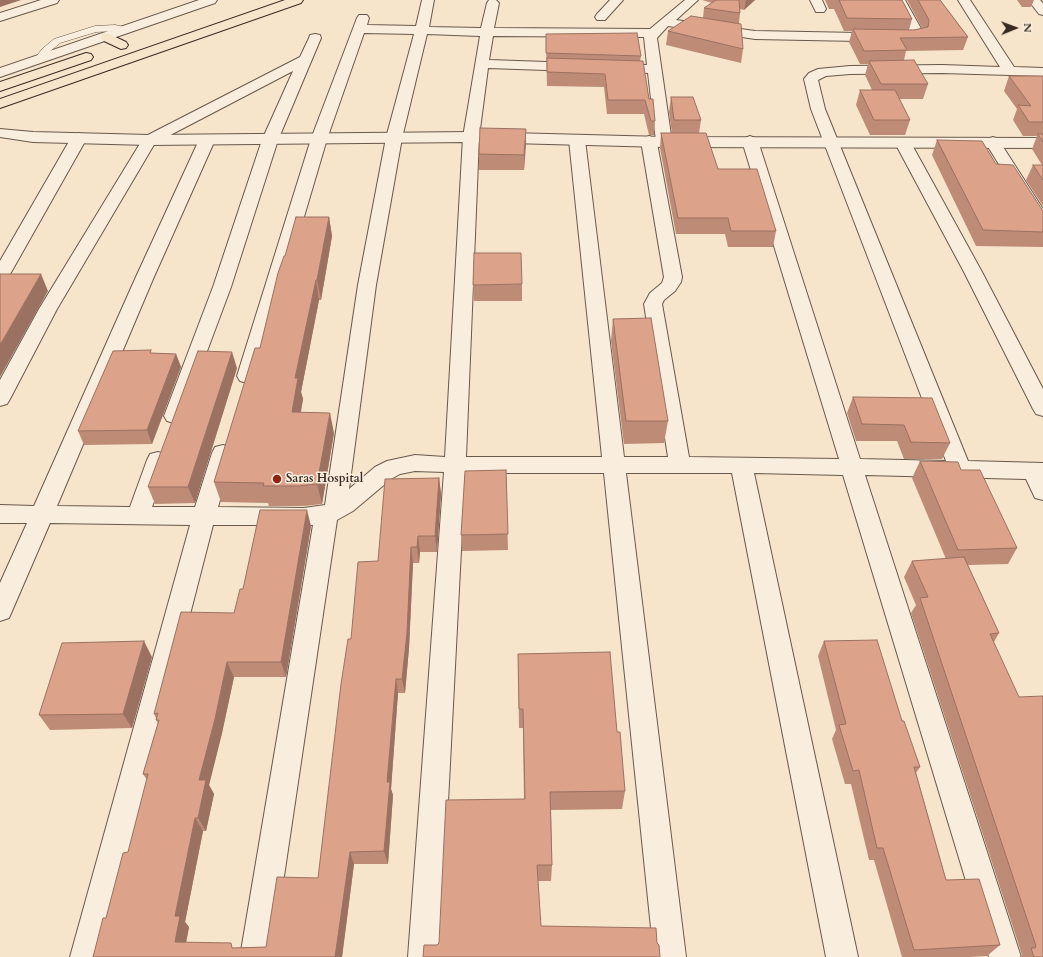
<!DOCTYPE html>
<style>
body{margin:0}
#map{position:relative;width:1043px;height:957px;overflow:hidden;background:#f6e4cb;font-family:Cardo,serif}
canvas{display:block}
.north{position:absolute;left:995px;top:8px;width:40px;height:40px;-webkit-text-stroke:3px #f9eddd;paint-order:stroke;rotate:89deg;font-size:11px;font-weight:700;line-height:16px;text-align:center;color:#392b22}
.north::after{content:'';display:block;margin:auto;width:14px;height:18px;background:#392b22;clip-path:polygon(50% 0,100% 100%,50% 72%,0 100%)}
</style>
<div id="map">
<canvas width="1043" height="957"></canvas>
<div class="north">N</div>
</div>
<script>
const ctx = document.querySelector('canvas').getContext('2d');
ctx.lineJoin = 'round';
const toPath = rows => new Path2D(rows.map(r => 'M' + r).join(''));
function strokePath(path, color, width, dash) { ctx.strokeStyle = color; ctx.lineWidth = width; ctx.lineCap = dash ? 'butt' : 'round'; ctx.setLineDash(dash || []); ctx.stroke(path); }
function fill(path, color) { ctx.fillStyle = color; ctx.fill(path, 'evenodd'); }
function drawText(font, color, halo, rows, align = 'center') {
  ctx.font = font + ' Cardo,serif'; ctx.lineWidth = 3; ctx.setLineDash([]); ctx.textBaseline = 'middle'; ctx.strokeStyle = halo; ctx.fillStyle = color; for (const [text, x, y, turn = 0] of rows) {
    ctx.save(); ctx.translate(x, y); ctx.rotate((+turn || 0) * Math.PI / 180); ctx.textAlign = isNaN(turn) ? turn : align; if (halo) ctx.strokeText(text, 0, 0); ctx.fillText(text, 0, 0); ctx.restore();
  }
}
const service = toPath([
 [115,25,129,28,130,30,126,33,115,31,96,32,60,43,48,53,45,61,39,61,36,57,42,49,54,39,95,26,115,25]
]);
const minor = toPath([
 [41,0,59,0,57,3,0,21,0,13,41,0],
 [422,0,434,0,429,27,481,28,487,3,489,0,496,0,499,3,494,28,650,29,685,0,698,0,676,20,755,31,910,34,911,34,893,0,905,0,924,34,923,39,910,42,755,39,668,26,657,38,672,142,669,145,664,147,659,145,657,143,682,277,681,282,675,291,664,300,662,304,689,457,839,459,742,141,745,138,750,136,755,138,758,141,860,459,946,461,811,109,804,79,809,73,818,69,850,66,942,65,1000,67,958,0,970,0,1014,67,1043,68,1043,76,942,73,850,74,826,76,818,80,825,109,968,461,1043,463,1043,500,1035,498,1026,479,865,475,1021,957,989,957,843,475,754,473,858,957,826,957,732,473,626,473,686,957,654,957,604,473,465,473,440,957,408,957,444,472,415,471,400,474,391,479,353,511,337,520,272,957,240,957,313,525,213,525,102,957,70,957,190,525,50,523,9,618,0,621,0,583,27,523,0,523,0,505,34,506,135,279,199,140,202,137,207,135,212,137,215,140,153,279,57,506,130,507,147,460,150,454,158,452,166,454,169,460,152,507,195,507,212,453,215,447,223,445,231,447,234,453,218,507,304,508,325,505,358,285,386,138,414,34,364,33,327,139,257,376,254,381,247,383,240,381,237,376,311,139,357,18,359,15,367,15,369,18,367,25,416,26,422,0],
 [427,34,480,36,463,137,445,457,415,455,387,461,375,467,349,489,376,285,402,138,427,34],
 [493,36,644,37,647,65,616,64,611,65,609,68,611,71,616,72,648,73,656,141,654,138,649,136,644,138,641,141,664,277,662,283,650,293,644,304,668,457,624,457,585,140,582,137,577,135,572,137,569,140,602,457,466,457,479,137,488,68,575,71,580,70,582,67,580,64,575,63,489,60,493,36],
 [610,0,623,0,605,20,597,20,595,17,597,14,610,0],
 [810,0,822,0,826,9,824,12,816,12,810,0],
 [1028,0,1040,0,1043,3,1043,15,1039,14,1028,0],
 [315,34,320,35,321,38,278,140,231,287,181,421,174,423,167,421,164,416,213,287,262,140,293,71,155,143,57,309,10,399,7,404,0,406,0,380,39,309,144,137,300,57,309,38,310,35,315,34],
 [79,133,84,135,87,138,9,276,6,280,0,281,0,261,71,138,74,135,79,133],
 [993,137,998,139,1043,209,1043,227,1037,226,1035,222,985,142,988,139,993,137],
 [903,138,908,140,911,143,982,272,1043,389,1043,416,1036,414,1033,409,964,272,895,143,898,140,903,138]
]);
const tertiary = toPath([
 [199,0,217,0,215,3,0,77,0,68,199,0],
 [0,129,33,132,149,135,471,132,664,137,1043,138,1043,148,664,147,471,142,149,145,33,142,0,137,0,129]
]);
const primary = toPath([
 [285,0,303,0,301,3,0,108,0,99,285,0],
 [107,33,126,42,128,45,126,48,121,49,102,40,101,37,102,34,107,33],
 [86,53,91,54,93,57,91,60,0,91,0,82,86,53]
]);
strokePath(service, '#68594c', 1);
strokePath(minor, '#68594c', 2);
strokePath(tertiary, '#68594c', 2);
strokePath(primary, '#392b22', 2);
fill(service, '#f9eddd');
fill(minor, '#f9eddd');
fill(tertiary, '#f9eddd');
fill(primary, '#f6e4cb');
fill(toPath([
 [702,0,755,0,744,10,740,9,740,13,739,23,743,49,741,63,666,45,668,31,703,18,704,8,712,3],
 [825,0,902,0,912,19,909,30,914,30,922,28,907,0,940,0,968,37,963,50,906,51,904,60,928,84,923,99,899,99,910,120,905,135,870,135,856,105,860,90,872,90,865,75,868,64,860,64,849,42,852,31,844,31,834,9,829,9],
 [1017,0,1034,0,1031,7,1022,7],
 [546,41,641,56,640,61,655,121,654,135,649,135,644,114,607,114,604,87,547,86],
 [1009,76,1043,76,1043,206,1026,180,1033,165,1042,165,1032,149,1037,136,1023,136,1013,120,1017,109,1004,91],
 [671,97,701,120,699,133,718,169,776,231,773,247,728,247,725,234,676,234,660,148,661,133,672,133,669,112],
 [526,129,524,170,479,170,479,154],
 [937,140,996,164,1043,211,1043,247,976,246,932,155],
 [329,217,332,236,321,300,319,300,301,392,303,399,301,412,334,433,322,504,304,506,269,506,268,503,221,502,214,482,260,348,285,256],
 [522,284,522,301,474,301,473,285],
 [613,319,668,421,664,443,624,444,611,341],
 [152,353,176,354,181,367,152,444,84,445,78,431],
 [237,368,195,503,155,504,148,487],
 [853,397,950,443,942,459,904,459,897,441,856,441,847,413],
 [920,461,961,470,1017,548,1008,564,968,565,999,633,994,642,1043,957,1019,957,1022,955,911,613,916,605,904,577,912,561,946,559,912,478],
 [506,470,508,550,462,551,461,535],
 [439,478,441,494,437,552,420,552,419,563,413,563,409,648,405,693,398,693,391,789,393,795,388,864,354,864,342,957,93,957,128,852,147,780,143,774,158,723,156,720,156,718,154,714,234,613,243,589,311,526,286,677,234,677,222,733,209,785,214,794,206,831,203,831,185,922,189,927,186,943,234,948,266,947,318,878,351,639,378,561],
 [824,641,902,721,920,767,916,773,946,880,1000,945,987,956,968,957,902,957,874,860,869,860,851,784,845,784,832,739,836,730,818,656],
 [518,654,617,732,625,791,622,809,551,810,552,865,551,881,538,881,437,945,439,943,524,799,523,728,519,728],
 [152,657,132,728,50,730,39,715]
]), '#be8b77');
fill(toPath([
 [0,0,21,0,0,7],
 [746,0,755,0,744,10],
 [526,129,526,145,524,170,524,155],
 [329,217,332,236,321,300,317,280],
 [41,274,48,291,0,377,0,345],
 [316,280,319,300,301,392,303,399,297,432,292,412,295,378],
 [232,352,237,368,195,503,188,487],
 [176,354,181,367,152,444,147,430],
 [330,413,334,433,322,504,317,484],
 [439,478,441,494,437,552,435,536],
 [307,510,311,526,286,677,281,662],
 [418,536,420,552,419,563,417,547],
 [411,547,413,563,409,648,405,693,402,679],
 [144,641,152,657,132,728,123,714],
 [227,662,234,677,222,733,209,785,214,794,206,831,198,818,199,780],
 [396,679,398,693,391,789,393,795,388,864,384,851,387,782],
 [195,818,203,831,185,922,189,927,184,953,175,942,175,916],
 [350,852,354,864,342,957,335,957]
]), '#9b7161');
const building = toPath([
 [716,0,739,0,740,13,704,8,716,0],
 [839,0,902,0,912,19,847,18,839,0],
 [918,0,940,0,968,37,900,38,907,50,864,51,853,29,914,30,928,27,929,20,918,0],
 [691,16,741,24,743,49,668,31,691,16],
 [637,33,641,56,546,53,546,34,637,33],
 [547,58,643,61,649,99,653,99,655,121,651,121,645,100,608,100,605,74,547,72,547,58],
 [914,60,928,84,881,84,869,61,914,60],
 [1009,76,1043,76,1043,122,1029,122,1018,105,1031,106,1009,76],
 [860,90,895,90,910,120,874,120,860,90],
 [671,97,693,97,701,120,674,120,671,97],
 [480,128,526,129,524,155,479,154,480,128],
 [661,133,706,133,718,169,757,169,776,231,731,231,728,218,678,218,661,133],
 [1038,134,1043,134,1043,142,1038,134],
 [937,140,982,141,996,164,1013,165,1043,211,1043,232,983,230,937,140],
 [1033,165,1043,165,1043,180,1033,165],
 [296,217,329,217,317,280,316,280,295,378,298,378,292,412,330,413,317,484,299,486,263,486,264,483,214,482,255,348,260,348,278,273,284,256,285,256,296,217],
 [474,253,521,253,522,284,473,285,474,253],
 [0,274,41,274,0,345,0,274],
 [651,318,668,421,626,421,613,319,651,318],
 [151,350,150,353,176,354,147,430,78,431,113,351,151,350],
 [198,351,232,352,188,487,148,487,198,351],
 [853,397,932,398,950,443,911,442,904,425,862,424,853,397],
 [920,461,958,462,961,470,980,470,1017,548,958,550,920,461],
 [506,470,508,534,461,535,465,471,506,470],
 [439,478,435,536,418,536,417,547,411,547,407,633,402,679,396,679,387,782,390,782,384,851,350,852,335,957,93,957,103,918,106,918,123,853,128,852,148,774,143,774,159,720,156,720,158,713,154,714,181,612,234,613,240,589,243,589,260,510,307,510,281,662,227,662,215,719,199,780,206,780,198,818,195,818,175,916,180,916,175,942,231,943,232,948,266,947,277,877,318,878,341,684,348,639,351,639,358,562,378,561,385,479,439,478],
 [964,557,999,633,990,634,1019,697,1043,696,1043,957,1034,957,1031,948,1035,948,1036,946,920,598,928,597,912,561,964,557],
 [877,640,902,721,904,721,920,767,914,767,946,880,979,879,1000,945,914,950,883,848,877,848,859,770,853,771,839,725,846,724,824,641,877,640],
 [144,641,123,714,39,715,62,643,144,641],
 [610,652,617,732,620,732,625,791,550,792,552,865,537,865,541,926,656,928,657,943,659,945,660,957,423,957,424,945,437,945,439,943,446,800,525,799,523,709,519,709,518,654,610,652]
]);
fill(building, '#dda28a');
strokePath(building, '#9b7161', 1);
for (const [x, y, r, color] of [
 [277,479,5,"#8f2418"]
]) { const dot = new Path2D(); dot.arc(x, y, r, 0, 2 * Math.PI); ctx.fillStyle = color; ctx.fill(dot); strokePath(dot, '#f9eddd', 1.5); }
drawText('bold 12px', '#392b22', '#f9eddd', [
 ["Saras Hospital",286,479]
], 'left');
</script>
